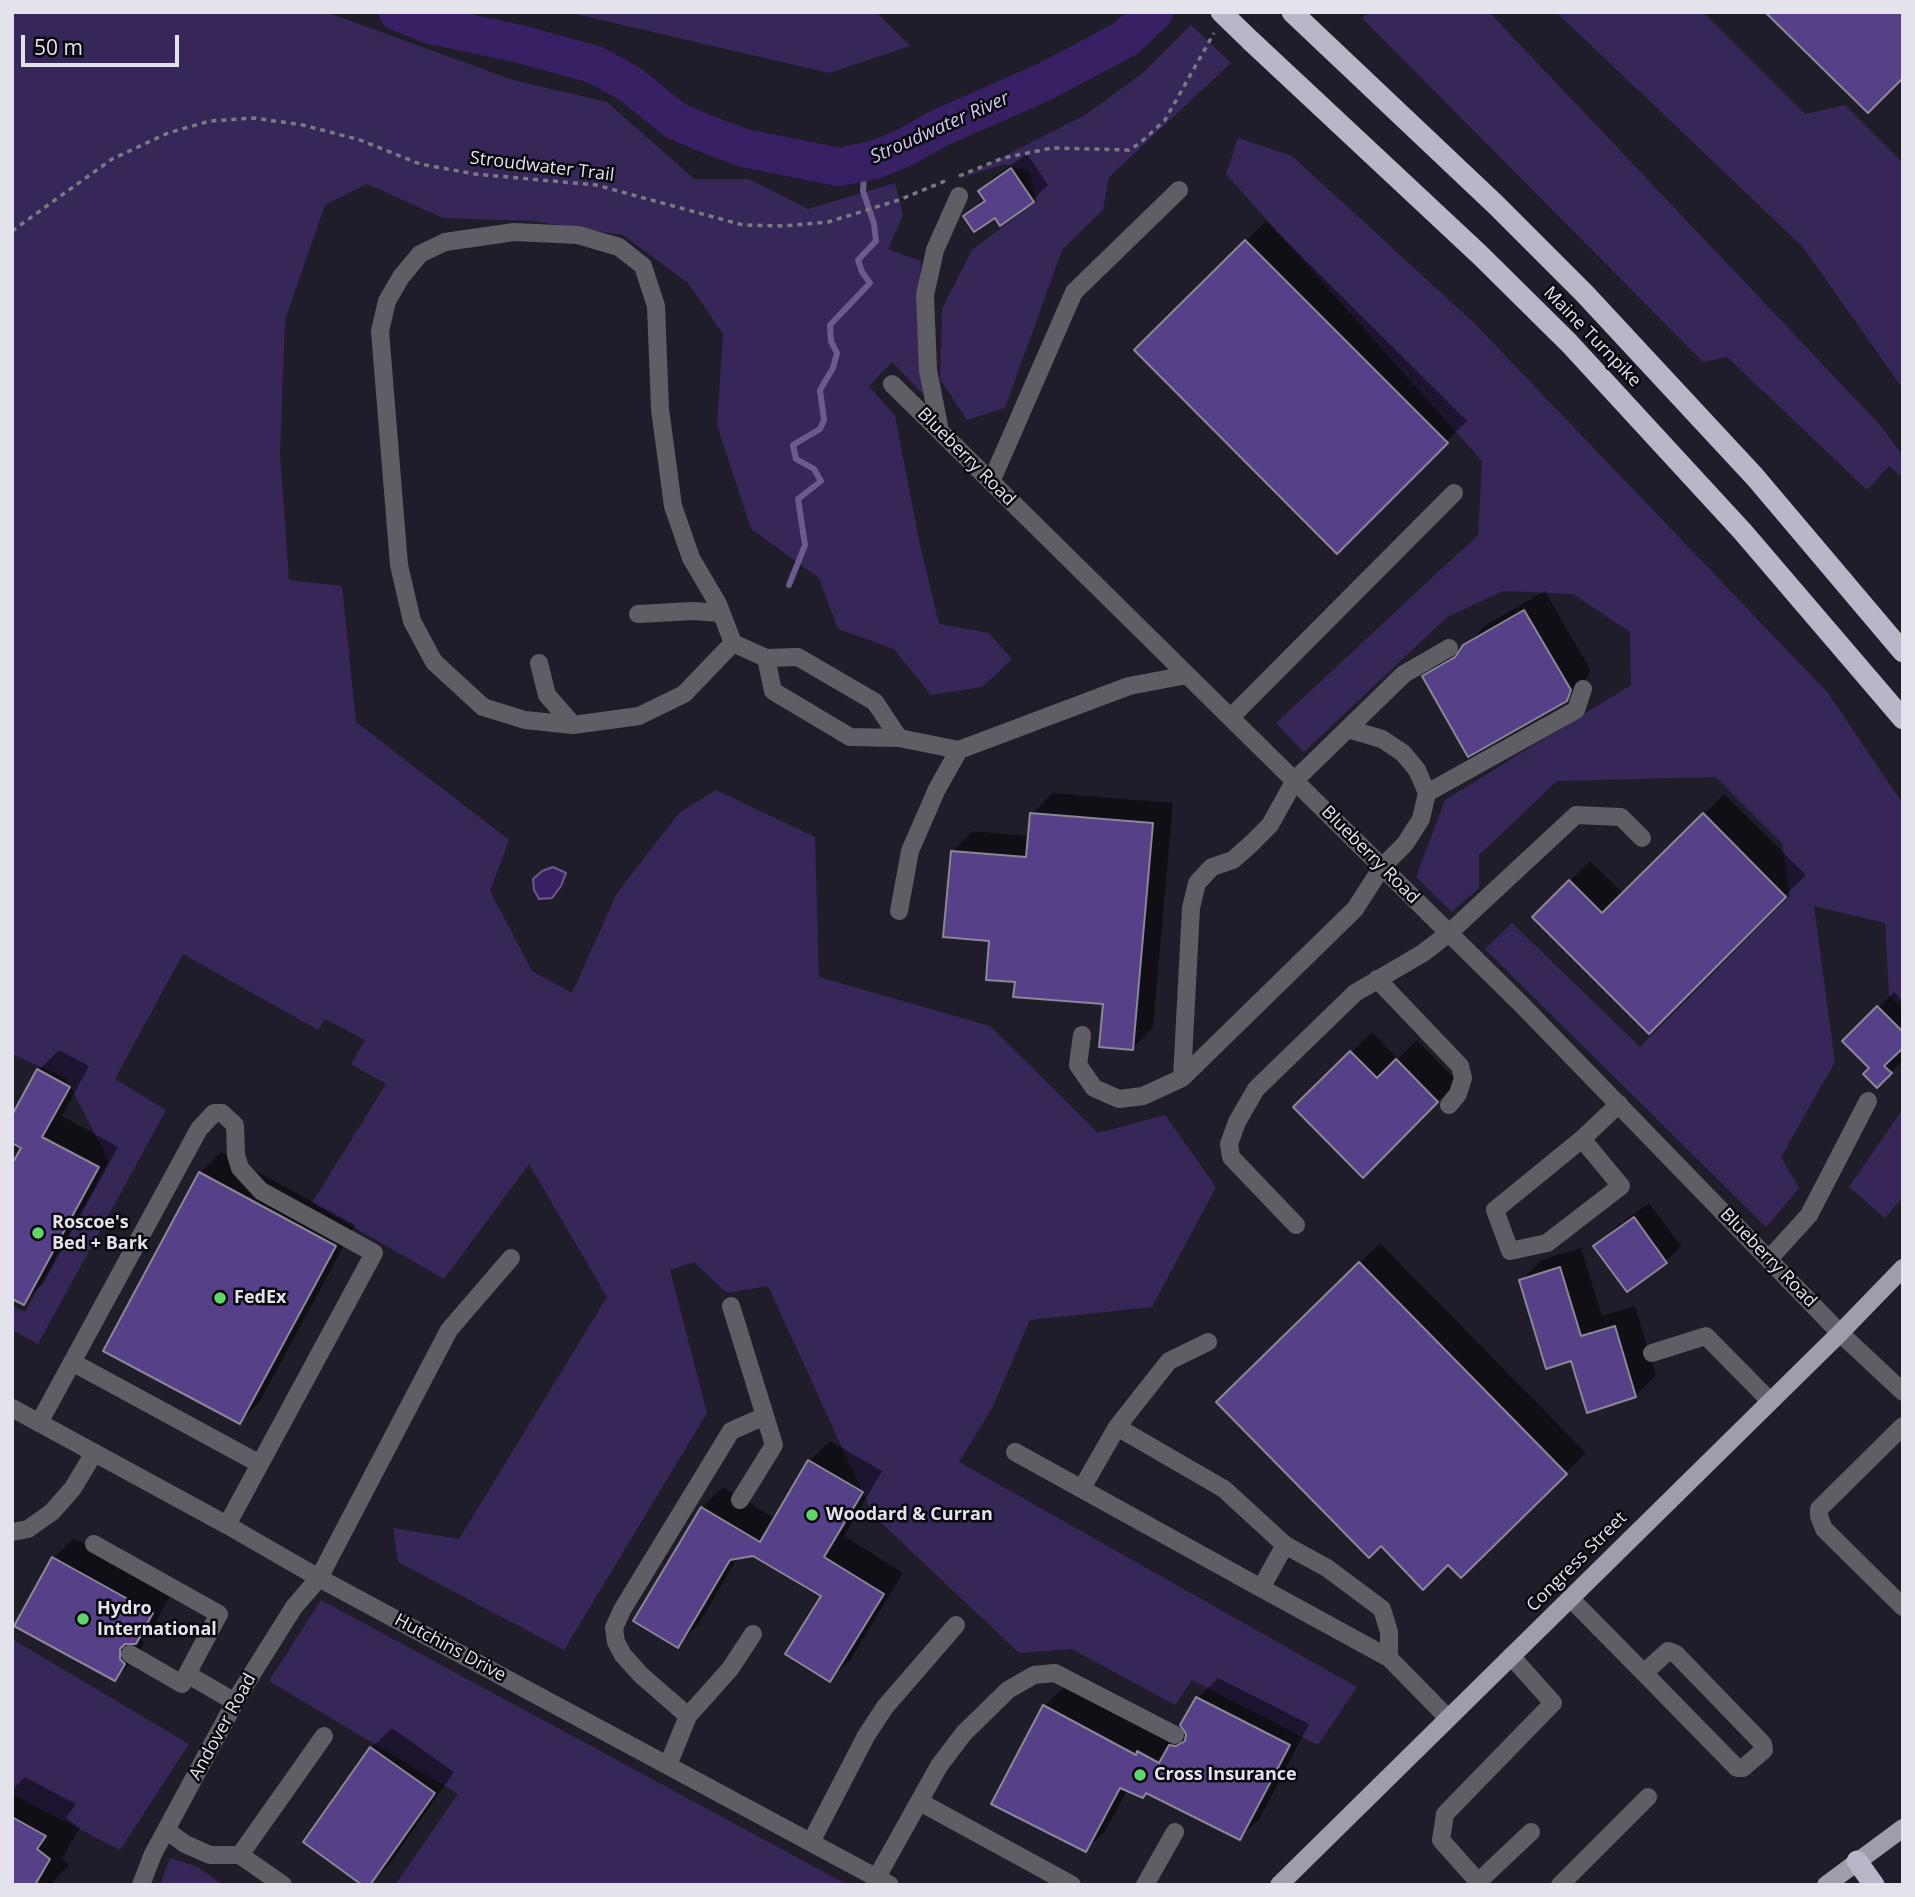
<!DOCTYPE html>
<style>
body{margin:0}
#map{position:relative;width:1915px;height:1897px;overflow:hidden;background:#201d2a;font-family:"Open Sans",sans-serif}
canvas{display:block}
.frame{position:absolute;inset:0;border:14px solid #e4e2eb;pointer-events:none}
.scale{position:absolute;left:21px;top:35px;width:158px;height:32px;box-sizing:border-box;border:4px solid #e4e2eb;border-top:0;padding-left:9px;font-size:21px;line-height:24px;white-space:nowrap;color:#e4e2eb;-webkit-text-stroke:5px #09080e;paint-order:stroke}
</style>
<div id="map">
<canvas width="1915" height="1897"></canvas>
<div class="frame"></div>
<div class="scale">50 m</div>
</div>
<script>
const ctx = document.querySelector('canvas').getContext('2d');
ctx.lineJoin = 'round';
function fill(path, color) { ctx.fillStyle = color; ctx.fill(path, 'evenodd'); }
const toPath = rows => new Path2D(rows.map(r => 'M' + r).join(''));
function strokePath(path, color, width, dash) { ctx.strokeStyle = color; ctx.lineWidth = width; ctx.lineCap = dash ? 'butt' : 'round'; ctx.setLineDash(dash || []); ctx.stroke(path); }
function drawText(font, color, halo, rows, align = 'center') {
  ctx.font = font + ' "Open Sans",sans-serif'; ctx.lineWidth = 5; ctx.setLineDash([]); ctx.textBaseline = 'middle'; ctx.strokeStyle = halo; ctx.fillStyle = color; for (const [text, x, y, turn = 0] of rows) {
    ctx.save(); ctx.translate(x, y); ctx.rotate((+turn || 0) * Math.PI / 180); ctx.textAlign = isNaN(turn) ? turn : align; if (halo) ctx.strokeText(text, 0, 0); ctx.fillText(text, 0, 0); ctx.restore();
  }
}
fill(toPath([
 [12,12,326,12,513,80,607,102,694,179,749,179,808,209,895,183,903,215,888,249,921,261,919,321,927,398,892,362,869,386,895,416,920,545,939,624,989,633,1012,659,982,687,931,695,894,649,838,629,819,578,751,529,717,425,723,334,688,283,623,235,533,221,443,218,367,184,325,205,285,320,280,454,289,580,342,586,356,722,509,840,490,891,532,971,572,993,617,893,679,813,716,790,815,837,819,977,990,1026,1098,1133,1165,1115,1216,1187,1152,1307,1030,1320,992,1408,959,1462,1357,1687,1318,1745,1192,1680,1175,1705,1072,1649,1019,1653,873,1515,768,1286,727,1293,694,1262,670,1270,707,1413,564,1650,398,1562,393,1528,459,1539,607,1297,529,1164,444,1279,312,1203,386,1084,351,1064,365,1040,325,1019,318,1030,183,954,115,1079,166,1110,38,1344,12,1330,12,1306,25,1312,109,1161,66,1078,12,1054],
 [567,12,876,12,910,46,829,73],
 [1371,12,1490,13,1881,426,1903,456,1903,478,1889,466,1867,490,1727,357,1703,362,1362,18],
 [1556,12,1703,12,1805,114,1845,105,1903,163,1903,389,1803,247],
 [1191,25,1231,63,1109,177,1103,210,1062,250,1005,408,967,420,940,379,942,309,972,250,1037,201,1029,171,1004,164,959,179,1085,115,1143,73],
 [1238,138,1292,156,1474,323,1828,693,1903,804,1903,1009,1889,995,1885,923,1814,906,1835,1062,1781,1157,1799,1188,1766,1227,1485,949,1512,923,1640,1047,1790,896,1782,843,1716,777,1557,781,1479,855,1479,888,1452,912,1416,877,1445,800,1631,685,1630,632,1573,594,1503,591,1447,617,1304,752,1276,723,1478,535,1482,461,1226,174],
 [1903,1109,1903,1197,1885,1218,1849,1187],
 [321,1600,848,1885,395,1885,458,1794,269,1681],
 [12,1639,189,1744,120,1850,12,1794],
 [170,1858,196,1866,223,1885,160,1885]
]), '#372758');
const water = toPath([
 [553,867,566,873,561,886,552,898,539,899,534,890,533,879,542,871,553,867]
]);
fill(water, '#382064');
strokePath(water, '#6c5a8c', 2);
fill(toPath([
 [1027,154,1048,185,1033,200,1001,223,995,215,966,216,985,198,980,191,995,176],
 [1266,221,1467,421,1337,551,1136,350],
 [1545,591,1590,669,1587,678,1566,699,1425,677,1445,656,1468,643,1486,625],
 [1052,793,1173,803,1153,1027,1133,1048,1105,1003,1017,981,991,939,952,852,973,831,1030,836,1032,814],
 [1724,794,1806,875,1649,1031,1534,917,1590,861,1624,894],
 [1894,992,1903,1001,1903,1045,1898,1050,1903,1054,1903,1060,1877,1086,1871,1068,1845,1041],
 [1372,1032,1398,1059,1417,1040,1458,1082,1437,1103,1296,1107],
 [59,1050,89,1066,62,1116,118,1147,44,1282,24,1303,24,1147,39,1070],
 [221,1152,355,1225,260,1401,240,1422,200,1173],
 [1649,1203,1681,1246,1666,1261,1628,1290,1596,1246,1611,1231],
 [1380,1243,1586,1453,1461,1576,1449,1563,1381,1544,1218,1402],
 [1581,1248,1602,1316,1635,1306,1656,1375,1635,1396,1572,1359,1521,1281,1541,1260],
 [830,1441,882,1471,844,1536,903,1573,851,1659,830,1680,823,1595,754,1555,738,1557,698,1625,677,1646,635,1621,702,1508,723,1487,776,1519,809,1461],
 [74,1538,172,1592,156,1622,140,1638,144,1643,135,1659,115,1679,53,1558],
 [1218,1678,1309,1724,1260,1818,1239,1838,1147,1791,1128,1789,1106,1830,1086,1850,1044,1706,1065,1686,1156,1735,1159,1732,1176,1740,1186,1730,1198,1698],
 [392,1728,454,1772,388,1866,368,1885,371,1748],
 [25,1777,76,1804,66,1818,80,1828,62,1858,69,1865,53,1882,55,1885,12,1885,12,1790]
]), '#0007');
strokePath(toPath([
 [789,585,805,545,798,499,821,481,814,469,796,459,793,445,820,429,824,420,820,390,833,368,837,353,831,341,830,325,870,283,862,272,858,260,876,241,874,224,863,191,864,177,874,160]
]), '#6c5a8c', 6);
strokePath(toPath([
 [398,12,431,25,520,44,596,65,630,84,676,121,707,134,744,148,839,167,874,160,904,148,939,128,1044,82,1125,39,1154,12]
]), '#382064', 38);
const building = toPath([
 [1765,12,1903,12,1903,78,1868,113,1765,12],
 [1011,168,1034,202,1000,226,995,218,974,232,963,216,985,201,978,191,1011,168],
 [1245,240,1448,443,1337,554,1134,350,1245,240],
 [1524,610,1571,690,1567,701,1468,757,1422,676,1455,657,1463,645,1524,610],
 [1030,813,1153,823,1133,1050,1099,1047,1103,1004,1013,997,1015,982,986,980,989,941,943,937,951,851,1026,857,1030,813],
 [1703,813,1786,897,1649,1034,1532,917,1569,880,1602,913,1703,813],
 [1877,1006,1903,1032,1903,1048,1884,1066,1892,1073,1877,1088,1863,1074,1869,1068,1842,1041,1877,1006],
 [1350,1051,1377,1078,1396,1059,1438,1102,1363,1178,1293,1107,1350,1051],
 [37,1069,70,1087,42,1137,99,1167,24,1305,12,1299,12,1164,21,1148,12,1143,12,1115,37,1069],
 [199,1172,336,1246,240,1424,103,1351,199,1172],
 [1634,1217,1667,1263,1627,1292,1593,1246,1634,1217],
 [1359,1262,1567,1474,1461,1578,1448,1565,1423,1590,1381,1546,1369,1558,1216,1402,1359,1262],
 [1560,1267,1581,1336,1615,1326,1636,1397,1587,1413,1571,1361,1546,1369,1519,1280,1560,1267],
 [808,1460,863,1492,824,1557,884,1594,830,1682,785,1654,821,1596,753,1556,730,1560,678,1648,633,1621,701,1507,760,1542,808,1460],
 [52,1557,153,1613,136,1644,125,1644,120,1649,120,1659,125,1664,115,1681,14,1626,52,1557],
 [1196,1697,1290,1745,1240,1840,1146,1793,1143,1798,1120,1788,1086,1852,991,1804,1043,1705,1136,1755,1137,1751,1159,1763,1169,1745,1176,1746,1185,1741,1186,1734,1180,1725,1196,1697],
 [370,1747,435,1793,370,1885,362,1885,303,1842,370,1747],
 [12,1817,46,1836,37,1849,50,1859,35,1885,12,1885,12,1817]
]);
fill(building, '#564087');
strokePath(building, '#8b8798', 2);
strokePath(toPath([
 [959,176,1003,158,1052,148,1129,150,1140,143,1165,120,1214,33],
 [12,231,112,159,168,133,210,121,254,118,303,125,360,140,420,164,475,174,596,185,743,225,783,226,828,222,899,200,945,181]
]), '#7b7984', 3.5, [5, 5]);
strokePath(toPath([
 [892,384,1520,1003,1840,1333,1903,1392],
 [940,431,928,370,925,295,935,250,959,196],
 [991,482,1074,292,1179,190],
 [638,614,693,611,721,613],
 [733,643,684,694,639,716,573,725,525,720,483,707,434,662,412,621,399,565,380,331,387,301,401,277,420,254,445,242,514,232,578,235,619,247,643,266,656,306,660,409,673,506,691,558,718,604,733,643,766,658,798,657,875,702,899,738],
 [766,658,773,691,850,737,899,738,959,750,1129,686,1187,675],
 [539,663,547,695,573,725],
 [1231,717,1454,493],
 [1427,793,1576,710,1583,689],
 [899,911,910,851,937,789,959,750],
 [1377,979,1460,1066,1463,1078,1458,1094,1449,1105],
 [1082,1035,1078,1065,1094,1088,1119,1099,1143,1096,1182,1078,1355,909,1382,867,1405,844,1421,819,1427,793,1417,770,1403,753,1382,739,1348,729],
 [1182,1078,1191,908,1197,883,1212,867,1233,860,1251,844,1270,825,1295,780,1404,674,1449,648],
 [1582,1139,1621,1186,1547,1243,1510,1251,1495,1210,1582,1139,1619,1104],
 [1296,1225,1231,1157,1229,1144,1237,1122,1256,1089,1355,993,1423,953,1449,933,1576,815,1621,817,1642,838],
 [1769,1259,1809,1215,1868,1101],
 [1652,1353,1706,1336,1770,1401],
 [72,1362,260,1464],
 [12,1408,227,1525,319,1578,890,1885],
 [39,1423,199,1129,214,1113,222,1113,235,1125,236,1155,240,1168,261,1191,374,1253,227,1525],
 [1903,1426,1819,1509,1819,1516,1824,1529,1903,1607],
 [1117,1427,1169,1361,1208,1342],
 [1015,1452,1261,1588],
 [1082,1488,1117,1427,1224,1489,1285,1545,1327,1568,1382,1609,1389,1632,1389,1658],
 [740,1500,774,1445,765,1416],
 [12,1532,28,1529,52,1512,73,1488,94,1453],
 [94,1544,219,1614,187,1674],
 [1285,1545,1261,1588,1389,1658,1448,1718],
 [1570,1598,1644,1673,1737,1768,1743,1768,1764,1750,1763,1744,1676,1654,1668,1651,1644,1673],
 [130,1654,182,1684,187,1674,235,1702],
 [688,1716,641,1675,623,1655,616,1642,614,1628,622,1610,731,1431,765,1416,731,1306],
 [668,1765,688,1716,730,1669,753,1634],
 [920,1802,1072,1885],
 [166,1830,185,1844,210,1855,240,1855,324,1736],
 [811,1842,866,1736,885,1707,956,1625],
 [240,1855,283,1885],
 [877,1877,939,1766,964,1733,1008,1690,1034,1675,1055,1673,1175,1735],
 [1478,1882,1531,1832],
 [141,1885,153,1854,240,1693,294,1607,319,1578,449,1330,511,1258],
 [1145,1885,1175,1832],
 [1481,1885,1441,1840,1445,1814,1553,1703,1511,1656],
 [1560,1885,1648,1797]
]), '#5f5e65', 18);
strokePath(toPath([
 [1279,1885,1840,1333,1903,1268],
 [1826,1885,1903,1828]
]), '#a09dab', 18);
strokePath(toPath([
 [1292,12,1496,205,1585,294,1755,477,1903,652],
 [1251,41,1480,255,1569,343,1743,532,1903,719],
 [1857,1861,1874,1885]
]), '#bab6c7', 21);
strokePath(toPath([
 [1221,12,1251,41]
]), '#bab6c7', 21);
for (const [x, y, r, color] of [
 [38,1233,7,"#5fd56b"],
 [220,1298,7,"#5fd56b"],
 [812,1515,7,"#5fd56b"],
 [83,1619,7,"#5fd56b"],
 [1140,1775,7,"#5fd56b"]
]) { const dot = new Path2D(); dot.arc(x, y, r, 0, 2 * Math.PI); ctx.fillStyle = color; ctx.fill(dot); strokePath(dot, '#09080e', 2.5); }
drawText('18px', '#e4e2eb', '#09080e', [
 ["Stroudwater Trail",542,167,7],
 ["Maine Turnpike",1592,337,46],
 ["Blueberry Road",966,457,45],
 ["Blueberry Road",1370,855,45],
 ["Blueberry Road",1768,1258,46],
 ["Congress Street",1577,1562,-45],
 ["Hutchins Drive",450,1648,28],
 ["Andover Road",223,1727,-61]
]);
drawText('bold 18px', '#e4e2eb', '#09080e', [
 ["Roscoe's",52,1223],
 ["Bed + Bark",52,1244],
 ["FedEx",234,1298],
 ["Woodard & Curran",826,1515],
 ["Hydro",97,1609],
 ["International",97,1630],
 ["Cross Insurance",1154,1775]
], 'left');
drawText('italic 19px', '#d0c6f0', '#09080e', [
 ["Stroudwater River",940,128,-24]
]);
</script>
